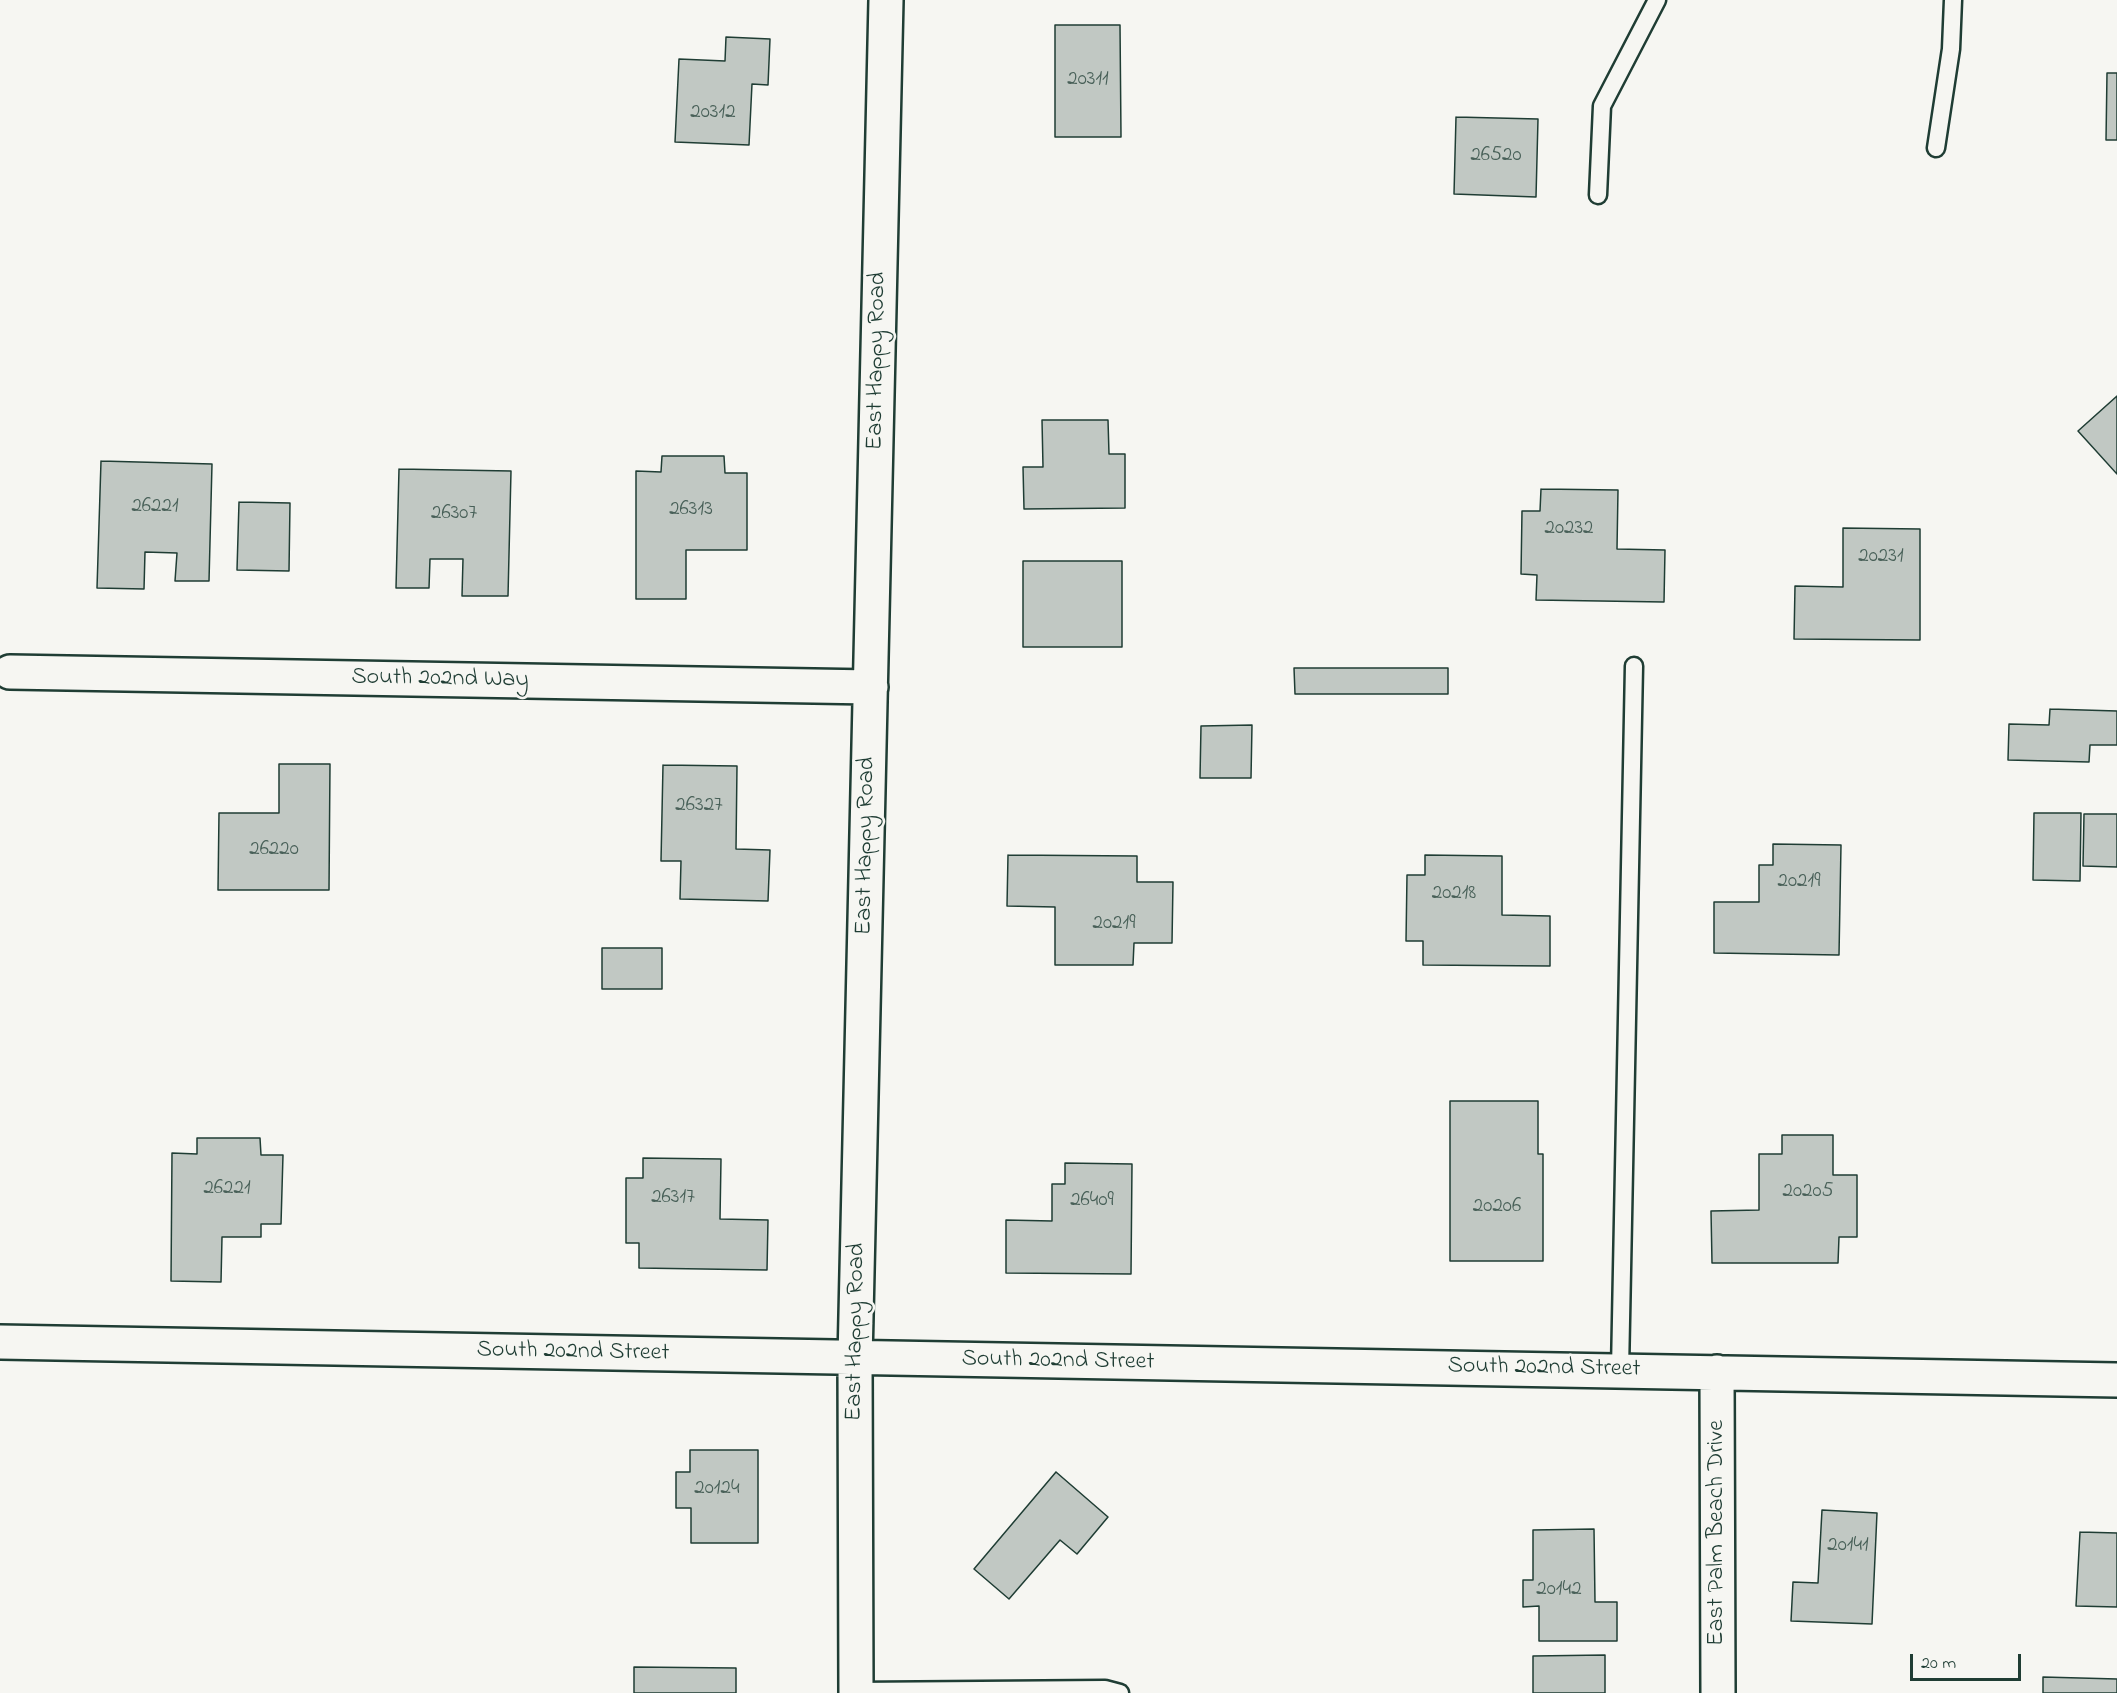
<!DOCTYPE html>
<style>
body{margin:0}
#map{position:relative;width:2117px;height:1693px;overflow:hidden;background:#f6f6f2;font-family:"Indie Flower",sans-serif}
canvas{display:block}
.scale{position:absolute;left:1910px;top:1654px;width:111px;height:27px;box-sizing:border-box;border:3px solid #1f3d34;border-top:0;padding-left:8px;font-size:18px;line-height:21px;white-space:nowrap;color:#1f3d34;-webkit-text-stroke:4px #f6f6f2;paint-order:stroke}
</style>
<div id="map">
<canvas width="2117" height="1693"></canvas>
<div class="scale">20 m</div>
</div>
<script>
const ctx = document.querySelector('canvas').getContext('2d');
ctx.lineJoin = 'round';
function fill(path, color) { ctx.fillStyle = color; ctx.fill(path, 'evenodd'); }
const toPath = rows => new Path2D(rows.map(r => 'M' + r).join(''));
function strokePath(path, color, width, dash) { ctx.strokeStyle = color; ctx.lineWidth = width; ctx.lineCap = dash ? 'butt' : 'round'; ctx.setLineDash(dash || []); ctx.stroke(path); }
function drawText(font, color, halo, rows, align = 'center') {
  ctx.font = font + ' "Indie Flower",sans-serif'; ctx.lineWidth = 5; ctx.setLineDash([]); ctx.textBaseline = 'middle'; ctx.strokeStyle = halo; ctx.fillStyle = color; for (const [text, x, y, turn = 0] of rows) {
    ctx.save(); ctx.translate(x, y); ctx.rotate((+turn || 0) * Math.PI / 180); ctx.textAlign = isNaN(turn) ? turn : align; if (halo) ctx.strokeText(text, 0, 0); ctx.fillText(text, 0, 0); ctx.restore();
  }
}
const building = toPath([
 [1055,25,1120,25,1121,137,1055,137,1055,25],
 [726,37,770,39,768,85,752,84,749,145,675,142,679,59,725,61,726,37],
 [2107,73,2117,73,2117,140,2106,140,2107,73],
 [1456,117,1538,119,1536,197,1454,194,1456,117],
 [2117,396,2117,474,2078,431,2117,396],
 [1042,420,1108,420,1109,454,1125,454,1125,508,1024,509,1023,467,1043,467,1042,420],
 [662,456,724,456,725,473,747,473,747,550,686,550,686,599,636,599,636,471,661,472,662,456],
 [101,461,212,464,209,581,175,581,177,553,145,552,144,589,97,588,101,461],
 [399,469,511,471,508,596,462,596,463,559,430,559,429,588,396,588,399,469],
 [1541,489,1618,490,1617,549,1665,550,1664,602,1536,600,1537,575,1521,574,1522,511,1540,511,1541,489],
 [239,502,290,503,289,571,237,570,239,502],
 [1843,528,1920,529,1920,640,1794,639,1795,586,1843,587,1843,528],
 [1023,561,1122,561,1122,647,1023,647,1023,561],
 [1294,668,1448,668,1448,694,1295,694,1294,668],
 [2050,709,2117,711,2117,745,2090,745,2089,762,2008,760,2009,724,2049,725,2050,709],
 [1252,725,1251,778,1200,778,1201,726,1252,725],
 [279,764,330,764,329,890,218,890,219,813,279,813,279,764],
 [663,765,737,766,736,849,770,850,768,901,680,899,681,861,661,861,663,765],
 [2034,813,2081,813,2080,881,2033,880,2034,813],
 [2084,814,2117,814,2117,867,2083,866,2084,814],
 [1773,844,1841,845,1839,955,1714,953,1714,902,1759,902,1759,865,1773,865,1773,844],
 [1008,855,1137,856,1137,882,1173,882,1172,943,1134,943,1133,965,1055,965,1055,907,1007,906,1008,855],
 [1425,855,1502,856,1502,915,1550,916,1550,966,1423,965,1423,941,1406,941,1407,875,1425,875,1425,855],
 [602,948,662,948,662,989,602,989,602,948],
 [1450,1101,1538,1101,1538,1154,1543,1154,1543,1261,1450,1261,1450,1101],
 [1782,1135,1833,1135,1833,1175,1857,1175,1857,1237,1839,1237,1838,1263,1712,1263,1711,1211,1759,1210,1759,1154,1782,1154,1782,1135],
 [197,1138,260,1138,261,1155,283,1155,281,1224,261,1224,261,1237,222,1237,221,1282,171,1281,172,1153,197,1154,197,1138],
 [643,1158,721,1159,720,1219,768,1220,767,1270,639,1268,639,1243,626,1243,626,1178,643,1178,643,1158],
 [1065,1163,1132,1164,1131,1274,1006,1273,1006,1220,1052,1221,1052,1184,1065,1184,1065,1163],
 [690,1450,758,1450,758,1543,691,1543,691,1508,676,1508,676,1472,690,1472,690,1450],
 [1056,1472,1108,1517,1077,1554,1060,1540,1009,1599,974,1569,1056,1472],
 [1822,1510,1877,1513,1872,1624,1791,1621,1793,1582,1818,1583,1822,1510],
 [1594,1529,1595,1602,1617,1602,1617,1641,1539,1641,1539,1606,1523,1607,1523,1580,1533,1580,1533,1530,1594,1529],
 [2080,1532,2117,1533,2117,1607,2076,1606,2080,1532],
 [1605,1655,1605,1693,1533,1693,1533,1656,1605,1655],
 [634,1667,736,1668,736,1693,634,1693,634,1667],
 [2043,1677,2117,1679,2117,1693,2043,1693,2043,1677]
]);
fill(building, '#c1c8c3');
strokePath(building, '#1f3d34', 1.5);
const service = toPath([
 [1936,148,1951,49,1953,0],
 [1598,195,1602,106,1657,0],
 [1620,1370,1634,666],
 [856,1691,1105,1689,1120,1693]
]);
const minor = toPath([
 [10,672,871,687],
 [0,1342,2117,1380],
 [1717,1372,1718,1693],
 [856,1693,855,1359,886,0]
]);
strokePath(service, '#1f3d34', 21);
strokePath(minor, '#1f3d34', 38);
strokePath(service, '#f6f6f2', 16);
strokePath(minor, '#f6f6f2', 33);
drawText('21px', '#486058', null, [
 ["20311",1088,81],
 ["20312",713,114],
 ["26520",1496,157],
 ["26221",155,508],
 ["26313",691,511],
 ["26307",454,515],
 ["20232",1569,530],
 ["20231",1881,558],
 ["26327",699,807],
 ["26220",274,851],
 ["20219",1799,883],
 ["20218",1454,895],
 ["20219",1114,925],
 ["26221",227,1190],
 ["20205",1808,1193],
 ["26317",673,1199],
 ["26409",1092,1202],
 ["20206",1497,1208],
 ["20124",717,1490],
 ["20141",1848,1547],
 ["20142",1559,1591]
]);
drawText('24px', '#1f3d34', '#f6f6f2', [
 ["East Happy Road",878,361,-89],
 ["South 202nd Way",440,680,1],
 ["East Happy Road",867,846,-89],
 ["East Happy Road",857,1332,-89],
 ["South 202nd Street",573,1353,1],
 ["South 202nd Street",1058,1362,1],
 ["South 202nd Street",1544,1369,1],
 ["East Palm Beach Drive",1718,1533,-90]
]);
</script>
